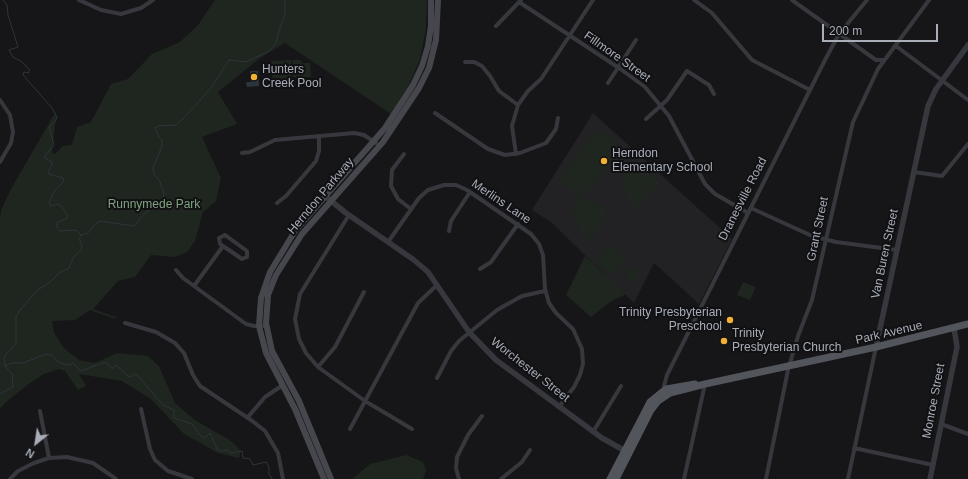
<!DOCTYPE html>
<style>
body{margin:0}
#map{position:relative;width:968px;height:479px;overflow:hidden;background:#161618;font-family:Helvetica,sans-serif}
canvas{display:block}
.north{position:absolute;left:16px;top:423px;width:40px;height:40px;-webkit-text-stroke:3px #111113;paint-order:stroke;rotate:210deg;font-size:11px;font-weight:700;line-height:16px;text-align:center;color:#a8adb8}
.north::after{content:'';display:block;margin:auto;width:14px;height:18px;background:#a8adb8;clip-path:polygon(50% 0,100% 100%,50% 72%,0 100%)}
.scale{position:absolute;left:822px;top:24px;width:116px;height:18px;box-sizing:border-box;border:2px solid #a8adb8;border-top:0;padding-left:5px;font-size:12px;line-height:14px;white-space:nowrap;color:#a8adb8;-webkit-text-stroke:3px #111113;paint-order:stroke}
</style>
<div id="map">
<canvas width="968" height="479"></canvas>
<div class="north">N</div>
<div class="scale">200 m</div>
</div>
<script>
const ctx = document.querySelector('canvas').getContext('2d');
ctx.lineJoin = 'round';
function fill(path, color) { ctx.fillStyle = color; ctx.fill(path, 'evenodd'); }
const toPath = rows => new Path2D(rows.map(r => 'M' + r).join(''));
function strokePath(path, color, width, dash) { ctx.strokeStyle = color; ctx.lineWidth = width; ctx.lineCap = dash ? 'butt' : 'round'; ctx.setLineDash(dash || []); ctx.stroke(path); }
function drawText(font, color, halo, rows, align = 'center') {
  ctx.font = font + ' Helvetica,sans-serif'; ctx.lineWidth = 4; ctx.setLineDash([]); ctx.textBaseline = 'middle'; ctx.strokeStyle = halo; ctx.fillStyle = color; for (const [text, x, y, turn = 0] of rows) {
    ctx.save(); ctx.translate(x, y); ctx.rotate((+turn || 0) * Math.PI / 180); ctx.textAlign = isNaN(turn) ? turn : align; if (halo) ctx.strokeText(text, 0, 0); ctx.fillText(text, 0, 0); ctx.restore();
  }
}
fill(toPath([
 [593,113,732,239,699,304,654,263,634,303,552,223,532,210]
]), '#222225');
fill(toPath([
 [215,0,427,0,426,29,420,59,410,83,391,114,285,43,260,58,218,92,237,124,202,137,221,178,216,201,203,212,195,241,187,252,175,257,151,255,135,277,118,281,93,309,116,317,115,319,90,310,75,320,52,321,54,333,65,349,79,360,95,363,117,353,148,356,159,366,175,403,195,420,231,441,241,451,239,458,218,453,184,434,151,399,122,381,79,374,86,386,78,390,65,371,59,369,44,374,30,383,6,402,0,409,0,217,2,208,12,187,55,113,56,115,52,153,55,154,63,146,72,145,77,127,91,122,111,84,128,79,152,54,180,42,198,25],
 [291,60,292,81,273,83,271,61],
 [292,60,301,60,302,71,302,63,310,63,311,77,293,77],
 [597,130,621,148,583,198,559,180],
 [635,160,658,182,658,185,636,209,627,198,623,185,626,172],
 [578,196,605,209,606,213,592,240,579,230,574,219,573,207],
 [611,247,626,260,612,275,597,259],
 [585,256,626,294,610,302,591,317,566,295],
 [634,267,641,272,632,283,625,277],
 [743,282,756,287,750,300,737,295],
 [406,455,423,462,426,470,423,479,352,479,370,464]
]), '#1e261f');
fill(toPath([
 [250,71,258,71,259,86,247,87,246,82,251,82]
]), '#2c353c');
strokePath(toPath([
 [3,0,7,5,8,15,18,47,9,50,11,54,13,57,22,62,29,69,29,73,24,72,23,75,52,108,57,117,55,122,49,127,54,145,45,156,45,158,52,162,52,165,48,172,49,174,63,178,64,181,54,192,49,203,51,206,58,204,61,206,68,215,67,218,57,223,57,228,60,231,76,230,81,235],
 [5,366,11,363,23,363,46,354,52,355,58,362,64,364,70,365,73,363,81,371,102,363,107,363,112,369,116,365,128,376,131,377,135,374,138,376,163,405,174,410,174,418,192,424,200,435,205,438,210,433,217,449,222,451,228,450,231,453,242,451,243,458,250,459,253,465,266,462,269,467,269,474,272,479],
 [0,394,13,387,12,374,5,366,4,357,16,343,16,316,21,309,36,291,49,283,59,273,69,268,74,256,81,250,82,245,79,239,81,235,88,233,93,226,100,221,134,226,145,213,162,202,164,193,160,182,154,174,153,168,162,146,162,140,159,137,155,128,158,126,176,125,183,119,211,88,229,60,246,62,269,51,276,43,279,31,285,14,285,0]
]), '#2c353c', 1);
strokePath(toPath([
 [79,0,101,10,121,14,141,8,153,0],
 [694,0,712,13,752,60,810,90],
 [792,0,876,60,884,60],
 [519,2,619,68,645,87,669,116,705,184,715,194,748,213],
 [496,26,521,0],
 [896,46,968,100],
 [465,62,474,62,482,66,490,76,499,91,518,105],
 [608,83,636,40],
 [0,100,10,115,13,132,11,143,0,162],
 [435,113,488,149,505,155,520,153,546,143,556,129,558,118],
 [646,119,667,100,687,71,709,85,714,94],
 [242,153,250,152,275,140,354,133,364,135,376,143],
 [404,154,392,170,391,186,398,199,411,209],
 [516,154,512,126,518,105,528,91,541,79,593,0],
 [914,172,942,176,968,144],
 [277,203,286,196,316,161,319,151,319,136],
 [751,208,812,236,836,242,897,250],
 [349,215,300,294,295,319,299,339,306,353,318,367,365,401,412,429],
 [449,231,451,221,470,192],
 [225,235,247,251,247,257,242,259,220,244,219,238,225,235],
 [388,242,419,198,428,190,444,185,456,185,467,190,531,234,539,244,543,255,545,289,549,303,556,313,573,329,582,349,583,364,580,375,574,387,559,407],
 [480,269,491,262,518,224],
 [176,270,183,278,246,324,254,326,266,326],
 [194,286,223,246],
 [125,323,156,332,175,343,184,353,193,375,200,386,251,420,265,431,278,453,283,479],
 [318,367,335,347,364,292],
 [437,378,451,351,459,341,497,310,522,296,545,291],
 [667,390,664,386,667,375,825,60,839,34,867,0],
 [141,409,150,449,155,460,168,471,192,479],
 [40,411,49,458],
 [248,417,265,397,283,385],
 [941,424,968,434],
 [350,429,418,303,437,285],
 [593,432,621,386],
 [854,448,933,465],
 [10,479,18,471,34,463,49,458,67,457,93,463,116,479],
 [459,479,456,468,457,457,468,435,482,416],
 [501,479,522,462,530,450],
 [684,479,705,384],
 [766,479,788,370,798,336,812,300,853,122,878,69,929,0],
 [848,479,876,347]
]), '#37383d', 4);
strokePath(toPath([
 [325,196,346,213,414,260,428,272,469,332,496,360,602,438,627,452],
 [876,347,928,106,936,89,968,45],
 [930,479,957,347,954,328]
]), '#37383d', 5.5);
strokePath(toPath([
 [324,479,295,409,266,353,259,326,261,298,270,272,295,231,385,128,413,85,422,66,428,46,431,26,431,0],
 [331,479,299,401,272,351,266,323,268,295,276,275,302,234,383,142,419,88,429,68,436,40,438,0]
]), '#45474d', 6);
strokePath(toPath([
 [610,479,650,402,666,389,695,384],
 [616,479,651,410,658,401,670,393,705,384,876,347,968,324]
]), '#53555c', 7);
for (const [x, y, r, color] of [
 [254,77,4,"#f2b134"],
 [604,161,4,"#f2b134"],
 [730,320,4,"#f2b134"],
 [724,341,4,"#f2b134"]
]) { const dot = new Path2D(); dot.arc(x, y, r, 0, 2 * Math.PI); ctx.fillStyle = color; ctx.fill(dot); strokePath(dot, '#111113', 1.5); }
drawText('12px', '#a8adb8', '#111113', [
 ["Fillmore Street",617,57,35],
 ["Herndon Parkway",321,196,-50],
 ["Dranesville Road",743,199,-63],
 ["Merlins Lane",501,202,34],
 ["Grant Street",818,229,-78],
 ["Van Buren Street",885,254,-78],
 ["Park Avenue",889,333,-13],
 ["Worchester Street",530,370,38],
 ["Monroe Street",934,401,-79]
]);
drawText('12px', '#a8adb8', '#111113', [
 ["Hunters",262,70],
 ["Creek Pool",262,84],
 ["Herndon",612,154],
 ["Elementary School",612,168],
 ["Trinity Presbyterian",722,313,"right"],
 ["Preschool",722,327,"right"],
 ["Trinity",732,334],
 ["Presbyterian Church",732,348]
], 'left');
drawText('12px', '#7fa381', '#111113', [
 ["Runnymede Park",154,205]
]);
</script>
